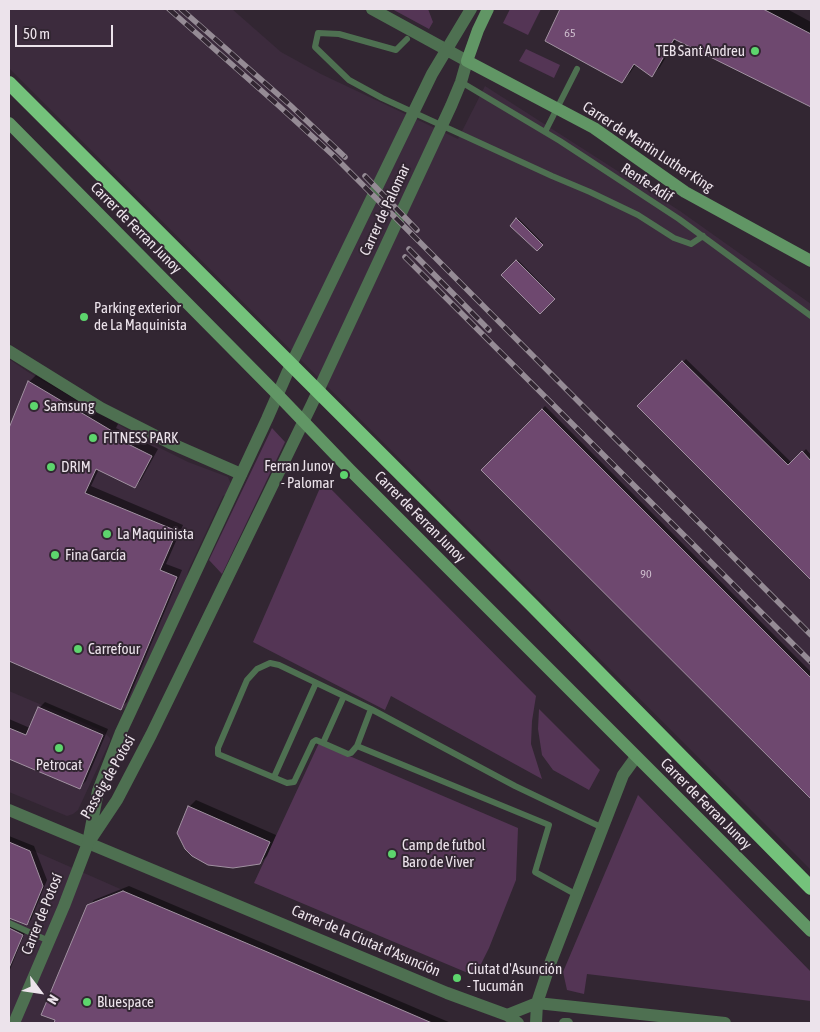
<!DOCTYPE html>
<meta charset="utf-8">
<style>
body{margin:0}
#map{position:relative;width:820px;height:1032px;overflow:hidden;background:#322632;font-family:"Asap Condensed",sans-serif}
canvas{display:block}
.frame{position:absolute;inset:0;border:10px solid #ece3eb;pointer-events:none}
.north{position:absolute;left:15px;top:967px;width:50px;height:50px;-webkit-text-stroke:4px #322632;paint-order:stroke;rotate:121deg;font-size:14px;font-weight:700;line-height:20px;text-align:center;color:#ece3eb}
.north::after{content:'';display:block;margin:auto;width:18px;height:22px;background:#ece3eb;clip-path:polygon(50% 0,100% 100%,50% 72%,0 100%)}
.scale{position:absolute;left:15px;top:25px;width:98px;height:22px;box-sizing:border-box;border:2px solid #ece3eb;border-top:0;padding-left:6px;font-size:15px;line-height:18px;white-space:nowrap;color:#ece3eb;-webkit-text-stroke:4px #322632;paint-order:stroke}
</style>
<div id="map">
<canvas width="820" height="1032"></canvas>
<div class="frame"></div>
<div class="north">N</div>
<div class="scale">50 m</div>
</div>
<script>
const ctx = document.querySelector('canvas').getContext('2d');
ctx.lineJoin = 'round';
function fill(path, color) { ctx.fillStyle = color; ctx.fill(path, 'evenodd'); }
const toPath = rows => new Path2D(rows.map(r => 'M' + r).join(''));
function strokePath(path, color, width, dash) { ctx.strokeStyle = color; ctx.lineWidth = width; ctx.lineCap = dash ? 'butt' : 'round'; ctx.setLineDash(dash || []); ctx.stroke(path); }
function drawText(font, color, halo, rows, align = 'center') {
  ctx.font = font + ' "Asap Condensed",sans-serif'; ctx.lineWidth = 4; ctx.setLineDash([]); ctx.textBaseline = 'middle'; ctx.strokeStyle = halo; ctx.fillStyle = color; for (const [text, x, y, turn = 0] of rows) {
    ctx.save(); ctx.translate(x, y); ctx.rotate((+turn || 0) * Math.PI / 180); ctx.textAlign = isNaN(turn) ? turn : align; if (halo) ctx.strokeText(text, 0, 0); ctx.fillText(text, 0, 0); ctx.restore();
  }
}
fill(toPath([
 [9,9,232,9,281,52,321,74,458,139,485,86,680,211,811,304,811,870,9,68],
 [9,359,28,372,152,444,188,462,228,477,231,484,227,494,223,496,188,571,186,582,129,703,125,708,121,710,9,661],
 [9,691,103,731,110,738,110,741,78,810,73,814,67,816,9,792],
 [9,840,209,928,436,1023,9,1023]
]), '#3c2b3d');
fill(toPath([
 [392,9,428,9,433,22,429,29],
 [510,9,541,9,528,35,503,23],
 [526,49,560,65,554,78,519,61],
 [272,428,285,442,222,574,209,560],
 [323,481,536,696,532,721,531,744,542,779,391,696,385,710,253,642],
 [539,709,600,770,589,790,553,770,542,755,538,729],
 [319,743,518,828,516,880,489,948,475,976,254,883],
 [638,795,811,972,811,1001,587,974,584,994,567,990,563,972]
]), '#543555');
fill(toPath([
 [562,9,787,9,811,22,811,106,677,39,660,67,652,75,636,64,630,73,622,81,546,40],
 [518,218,543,243,537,250,512,226],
 [518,260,555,298,540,312,503,275],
 [686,359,792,463,806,449,811,455,811,579,639,406],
 [36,375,118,424,116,428,158,449,141,480,135,487,99,469,91,486,183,525,166,564,182,570,127,702,120,708,9,660,9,432,29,382],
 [545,406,811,672,811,797,483,470],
 [45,702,108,729,86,781,80,787,9,758,9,760,9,719,30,728,39,708],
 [196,800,276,835,267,856,260,863,189,807],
 [9,836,34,846,47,880,31,920,26,924,9,917],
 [129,886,451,1023,56,1023,89,906,94,900],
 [9,918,11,923,26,930,9,972]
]), '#0007');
const building = toPath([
 [560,9,763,9,811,34,811,107,674,39,652,77,634,64,622,83,545,41,560,9],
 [516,218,543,245,537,251,510,226,516,218],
 [516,260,555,299,540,314,501,275,516,260],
 [682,361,788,465,802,451,811,461,811,580,637,406,682,361],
 [28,381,112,431,110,435,152,456,135,488,96,469,85,493,177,531,160,570,177,577,121,710,9,661,9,428,28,381],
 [542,409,811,678,811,799,481,470,542,409],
 [38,707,103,735,80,789,9,759,9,728,26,735,38,707],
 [188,806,270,842,260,864,233,868,208,865,192,856,185,849,177,833,188,806],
 [9,842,30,851,43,886,27,925,9,918,9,842],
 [123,891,265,951,432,1023,54,1023,55,1020,41,1015,87,905,123,891],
 [9,928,23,935,9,968,9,928]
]);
fill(building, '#6e486f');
strokePath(building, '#a191a1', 1);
strokePath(toPath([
 [407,39,396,50,339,34,318,33,315,47,349,80,382,98,552,176,590,192,638,215,674,238,691,244,703,236],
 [461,82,560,141,679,219,811,316],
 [545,132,577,69],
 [344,696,323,743,348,754,351,753,357,746,371,709],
 [323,743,316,740,313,742,294,782,287,783,218,754,218,748,247,680,257,669,270,663,279,665,371,709,515,786,603,828],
 [357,746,549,825,535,872,577,895],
 [274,777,316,683],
 [9,923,49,941]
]), '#4e7051', 6);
strokePath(toPath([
 [564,1023,568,1023]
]), '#4e7051', 10);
strokePath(toPath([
 [372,9,447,50],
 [9,351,101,408,170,443,241,474],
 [9,810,447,993,507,1015,518,1023],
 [507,1015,537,1003,725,1023],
 [536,1023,537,1003,550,964,623,775,636,757]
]), '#4e7051', 12);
strokePath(toPath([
 [91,839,117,800,151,735,312,404,451,106,461,82,467,61,447,50],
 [14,1023,64,906,88,843,98,791,121,732,267,419,288,371,432,74,471,9]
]), '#4e7051', 12);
strokePath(toPath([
 [488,9,478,30,467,61,594,128,685,192,811,261],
 [9,123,278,395,350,470,811,931]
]), '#619665', 12);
strokePath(toPath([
 [9,83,532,605,811,888]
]), '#74c27b', 14);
const rail = toPath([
 [169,9,279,106,335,157,811,635],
 [181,9,290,105,345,157],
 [365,176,417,230],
 [409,249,489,330],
 [405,257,811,662]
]);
strokePath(rail, '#958b95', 5.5);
strokePath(rail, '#322632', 4, [11]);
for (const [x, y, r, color] of [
 [755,51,5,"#5dd56d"],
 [84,317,5,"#5dd56d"],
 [34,406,5,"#5dd56d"],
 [93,438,5,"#5dd56d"],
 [51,467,5,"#5dd56d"],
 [344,475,5,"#5dd56d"],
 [107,534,5,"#5dd56d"],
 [55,555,5,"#5dd56d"],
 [78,649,5,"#5dd56d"],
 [59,748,5,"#5dd56d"],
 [392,854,5,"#5dd56d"],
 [457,978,5,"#5dd56d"],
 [87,1002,5,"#5dd56d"]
]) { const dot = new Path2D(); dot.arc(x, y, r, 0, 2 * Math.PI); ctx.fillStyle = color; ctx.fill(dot); strokePath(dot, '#322632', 2); }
drawText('12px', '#ccbccc', null, [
 ["65",570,33],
 ["90",646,574]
]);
drawText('15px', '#ece3eb', '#322632', [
 ["TEB Sant Andreu",745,51,"right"],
 ["Parking exterior",94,308],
 ["de La Maquinista",94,325],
 ["Samsung",44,406],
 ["FITNESS PARK",103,438],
 ["Ferran Junoy",334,466,"right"],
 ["- Palomar",334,483,"right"],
 ["DRIM",61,467],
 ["La Maquinista",117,534],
 ["Fina García",65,555],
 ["Carrefour",88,649],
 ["Petrocat",59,765,"center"],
 ["Camp de futbol",402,845],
 ["Baro de Viver",402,862],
 ["Ciutat d'Asunción",467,969],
 ["- Tucumán",467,986],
 ["Bluespace",97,1002]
], 'left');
drawText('15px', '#ece3eb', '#322632', [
 ["Carrer de Martin Luther King",648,147,33],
 ["Renfe-Adif",647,183,33],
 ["Carrer de Palomar",385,210,-65],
 ["Carrer de Ferran Junoy",136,228,45],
 ["Carrer de Ferran Junoy",420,517,45],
 ["Passeig de Potosí",108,777,-60],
 ["Carrer de Ferran Junoy",706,804,45],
 ["Carrer de Potosí",42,914,-68],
 ["Carrer de la Ciutat d'Asunción",366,941,23]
]);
</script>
